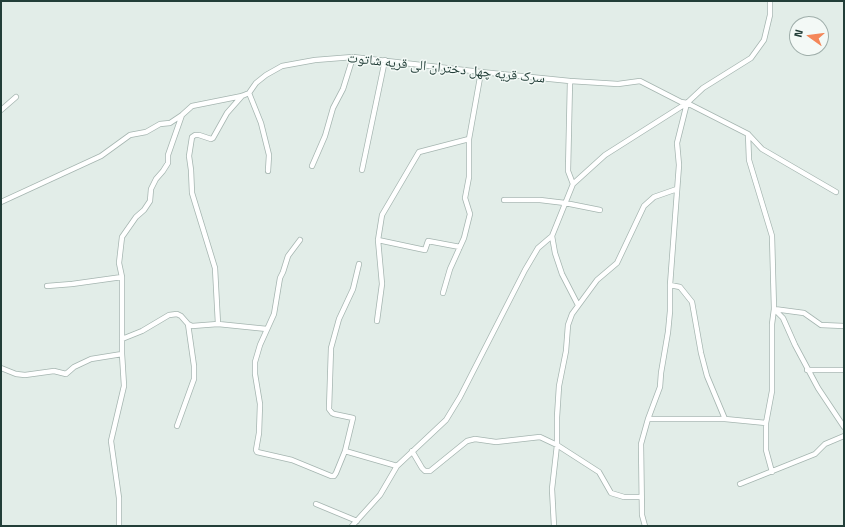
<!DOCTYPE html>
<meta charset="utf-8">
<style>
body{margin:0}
#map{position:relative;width:845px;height:527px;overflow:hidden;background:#e2ede8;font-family:"Titillium Web",sans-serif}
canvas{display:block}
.frame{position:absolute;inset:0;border:2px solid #223e38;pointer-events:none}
.north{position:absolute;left:789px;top:16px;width:40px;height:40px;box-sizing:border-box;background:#f3f9f6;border:1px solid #9faeaa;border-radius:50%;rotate:284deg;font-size:11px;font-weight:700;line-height:16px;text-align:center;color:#223e38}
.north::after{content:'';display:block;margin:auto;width:14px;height:18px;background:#f48759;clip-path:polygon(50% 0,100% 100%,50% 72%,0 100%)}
</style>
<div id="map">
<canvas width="845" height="527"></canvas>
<div class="frame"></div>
<div class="north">N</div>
</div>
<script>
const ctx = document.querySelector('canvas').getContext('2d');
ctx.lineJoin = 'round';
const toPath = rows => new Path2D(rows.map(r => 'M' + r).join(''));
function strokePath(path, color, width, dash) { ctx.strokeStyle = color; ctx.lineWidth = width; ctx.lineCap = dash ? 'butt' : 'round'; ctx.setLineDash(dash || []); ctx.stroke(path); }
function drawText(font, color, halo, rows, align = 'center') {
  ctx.font = font + ' "Titillium Web","Noto Naskh Arabic",sans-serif'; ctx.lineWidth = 3; ctx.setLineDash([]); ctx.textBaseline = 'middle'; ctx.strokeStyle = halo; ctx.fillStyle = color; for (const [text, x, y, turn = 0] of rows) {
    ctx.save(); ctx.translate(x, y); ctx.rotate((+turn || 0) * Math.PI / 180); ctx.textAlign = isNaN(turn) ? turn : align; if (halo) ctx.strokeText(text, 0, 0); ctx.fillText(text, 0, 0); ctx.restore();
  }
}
const minor = toPath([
 [570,81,568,171,573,184],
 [249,93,261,123,269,155,268,171],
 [687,103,748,134,762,149,836,192],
 [1,110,16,97],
 [748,134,749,160,772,236,774,309,772,324,772,391,766,423,766,450,772,472],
 [312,166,325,136,333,108,343,89,353,57],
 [362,170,385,60],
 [504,200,540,200,565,203,600,210],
 [1,202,101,156,130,135,146,132,160,124,170,123,182,115,192,106,242,96,249,93,256,83,266,75,282,66,315,60,353,57,481,72,570,81,618,84,640,81,681,102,687,103,703,88,751,58,764,40,770,15,770,1],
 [552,236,555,253,562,274,578,305],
 [300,240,288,256,283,272,280,278,274,314,260,345,255,362,255,374,260,404,259,433,256,450,257,452,292,460,331,476,334,476,336,473,345,451,353,418,334,414,332,413,329,409,331,348,339,319,353,289,359,264],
 [378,240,425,250,428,241,460,247],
 [670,285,680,287,692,302,701,353,707,376,725,419],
 [47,286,72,284,122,277],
 [443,293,450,269,464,238,470,214,465,198,469,177,469,139,481,72],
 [774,309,783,318,795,345,818,388,844,427],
 [774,309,804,313,821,325,844,326],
 [377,321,382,284,378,240,382,215,419,152,469,139],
 [218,324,215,268,192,193,191,170,189,156,192,137,195,135,199,135,211,139,213,138,227,113,242,96],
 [122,339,142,331,169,315,177,314,181,316,188,324,192,326,218,324,267,329],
 [1,368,16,374,25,375,54,371,66,374,74,367,91,359,122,354],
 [807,370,844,370],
 [648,419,725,419,766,423],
 [177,426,194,379,194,366,188,324],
 [345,451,397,466],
 [412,451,422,468,425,471,430,471,467,441,475,439,496,442,540,437,557,445,599,472,611,493,624,497,641,497],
 [740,484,815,454,825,444,844,436],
 [316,504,357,521],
 [119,526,119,498,111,441,124,386,122,354,122,277,119,263,122,237,136,217,144,210,150,201,151,189,156,179,163,171,168,163,168,155,182,115],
 [352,526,380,495,397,466,446,420,460,397,525,270,538,248,552,236,573,184,605,155,687,103],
 [554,526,552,489,557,445,557,417,559,386,566,351,568,325,572,314,597,280,617,263,644,206,654,197,677,189],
 [645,526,642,515,641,444,648,419,660,387,661,373,668,332,670,311,670,285,679,165,677,143,687,103]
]);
strokePath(minor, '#a5b5b0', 6);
strokePath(minor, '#fff', 4.5);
drawText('14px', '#223e38', '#f3f9f6', [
 ["سرک قریه چهل دختران الی قریه شاتوت",446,69,6]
]);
</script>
